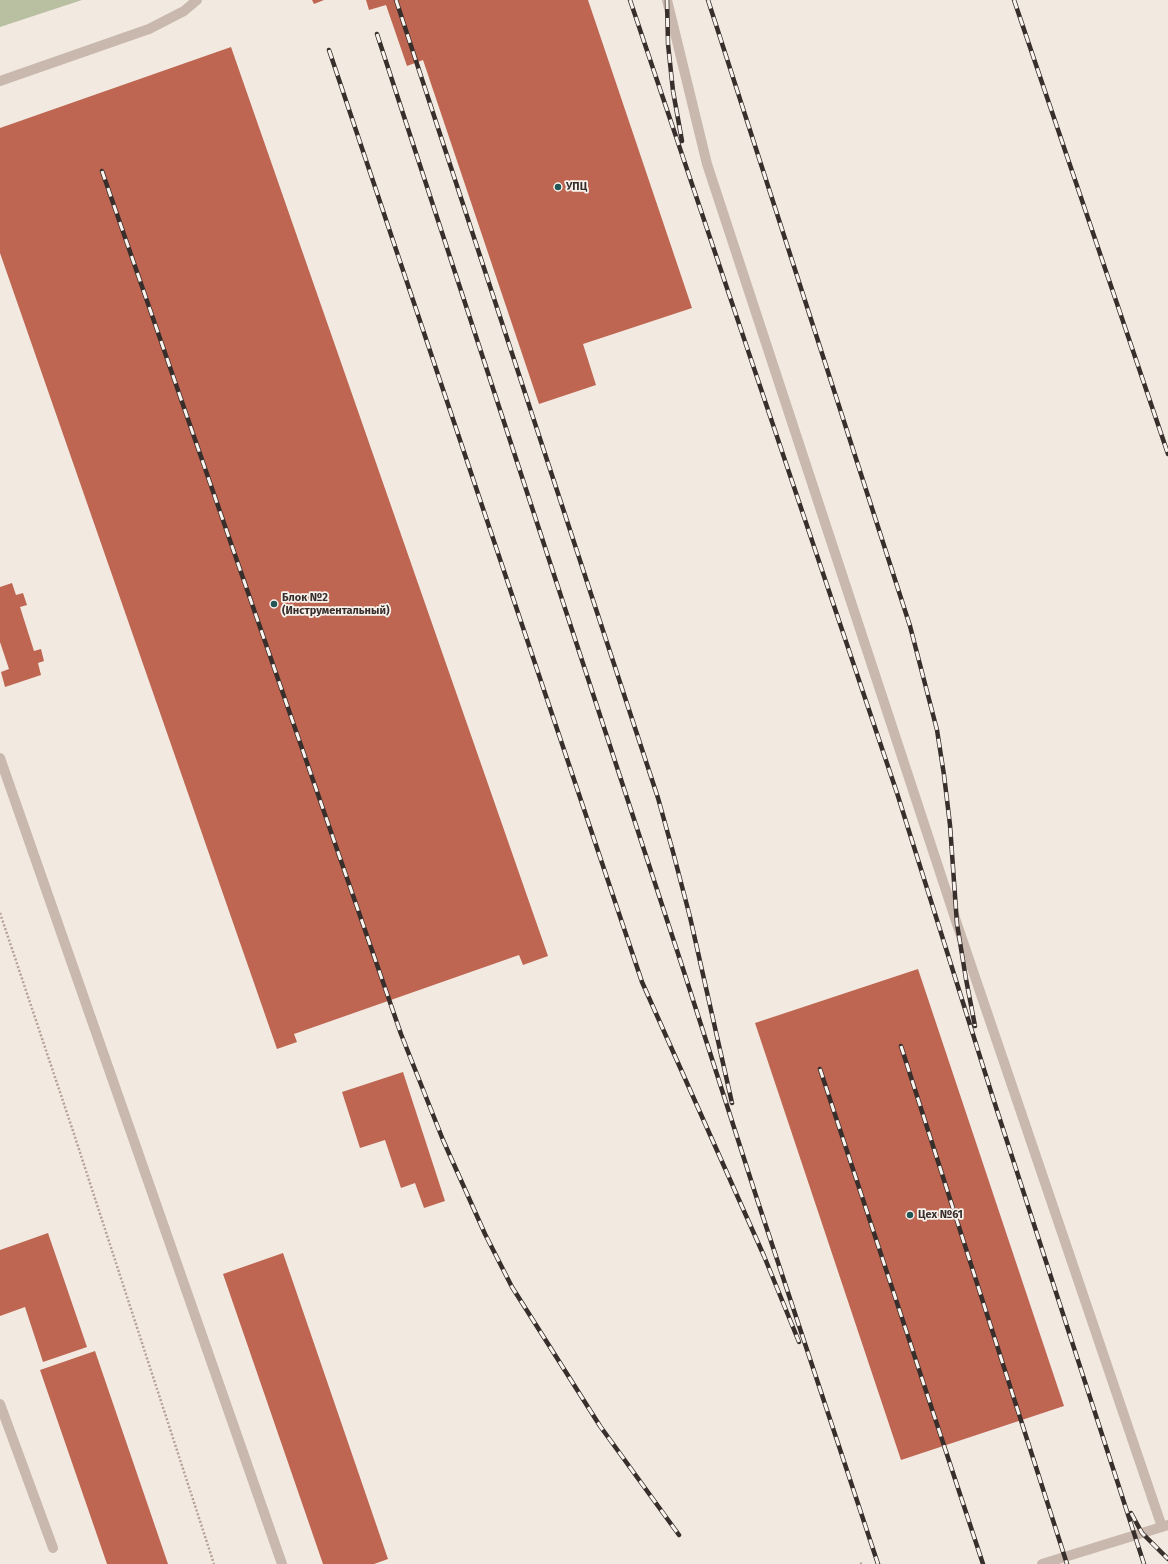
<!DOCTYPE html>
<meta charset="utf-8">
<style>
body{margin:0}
canvas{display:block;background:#f2e9e0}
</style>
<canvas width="1168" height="1564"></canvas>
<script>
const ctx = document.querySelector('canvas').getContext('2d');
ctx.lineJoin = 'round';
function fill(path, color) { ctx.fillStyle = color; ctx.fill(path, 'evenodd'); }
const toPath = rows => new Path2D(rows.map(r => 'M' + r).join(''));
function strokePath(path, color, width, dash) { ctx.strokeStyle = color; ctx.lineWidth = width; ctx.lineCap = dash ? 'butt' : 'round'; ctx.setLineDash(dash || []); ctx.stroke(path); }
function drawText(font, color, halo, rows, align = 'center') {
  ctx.font = font + ' "Fira Sans",sans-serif'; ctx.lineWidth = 3.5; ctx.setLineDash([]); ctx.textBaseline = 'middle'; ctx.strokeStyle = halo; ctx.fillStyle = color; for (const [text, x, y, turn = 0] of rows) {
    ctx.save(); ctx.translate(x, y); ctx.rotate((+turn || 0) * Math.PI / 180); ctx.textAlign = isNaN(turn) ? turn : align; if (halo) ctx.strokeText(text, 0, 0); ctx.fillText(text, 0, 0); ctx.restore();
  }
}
fill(toPath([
 [0,0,82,0,0,27]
]), '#b8c0a1');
fill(toPath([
 [312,0,324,0,314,4],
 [366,0,588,0,692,308,583,344,596,385,539,404,423,60,407,66,386,5,369,10],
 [231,47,548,956,523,965,519,955,294,1034,297,1042,277,1049,0,253,0,128],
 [12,583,16,595,23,593,27,605,20,607,34,651,41,649,44,661,38,663,41,675,5,687,1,672,9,669,0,642,0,587],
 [918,969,1064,1406,901,1460,755,1023],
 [403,1072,445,1201,424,1208,415,1183,401,1188,385,1140,360,1148,342,1092],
 [48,1233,87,1347,43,1362,25,1307,0,1316,0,1250],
 [283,1253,388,1559,374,1564,323,1564,223,1274],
 [95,1351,168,1564,107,1564,40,1370]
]), '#be6652');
strokePath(toPath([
 [0,913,74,1134,214,1564],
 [860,1564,864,1563]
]), '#b5a297', 2.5, [2, 2]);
strokePath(toPath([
 [667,0,707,164,957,924,1162,1527],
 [0,81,149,29,184,11,197,0],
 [0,758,282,1564],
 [0,1404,53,1548],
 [1042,1564,1168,1525]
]), '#c9b8ad', 10);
const rail = toPath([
 [396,0,658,798,673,852,690,917,732,1103],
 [630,0,897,793,993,1098,1144,1564],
 [667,0,668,44,673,91,682,141],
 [708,0,910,626,924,680,937,730,944,775,950,825,957,924,966,979,975,1026],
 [1014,0,1168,454],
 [377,34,685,975,758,1202,878,1564],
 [329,50,642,982,764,1256,799,1342],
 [102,171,401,1034,443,1140,485,1234,512,1287,600,1426,679,1535],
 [901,1046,1067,1564],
 [820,1069,983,1564],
 [1131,1513,1142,1533,1168,1559]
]);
strokePath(rail, '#382e2b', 4.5);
strokePath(rail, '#f9f3ed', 3, [9]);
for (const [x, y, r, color] of [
 [558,187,4,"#235757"],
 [274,604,4,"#235757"],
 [910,1215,4,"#235757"]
]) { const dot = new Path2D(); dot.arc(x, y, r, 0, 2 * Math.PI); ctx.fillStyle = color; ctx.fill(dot); strokePath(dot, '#f9f3ed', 1.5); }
drawText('bold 11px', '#382e2b', '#f9f3ed', [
 ["УПЦ",566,187],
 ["Блок №2",282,598],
 ["(Инструментальный)",282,611],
 ["Цех №61",918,1215]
], 'left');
</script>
